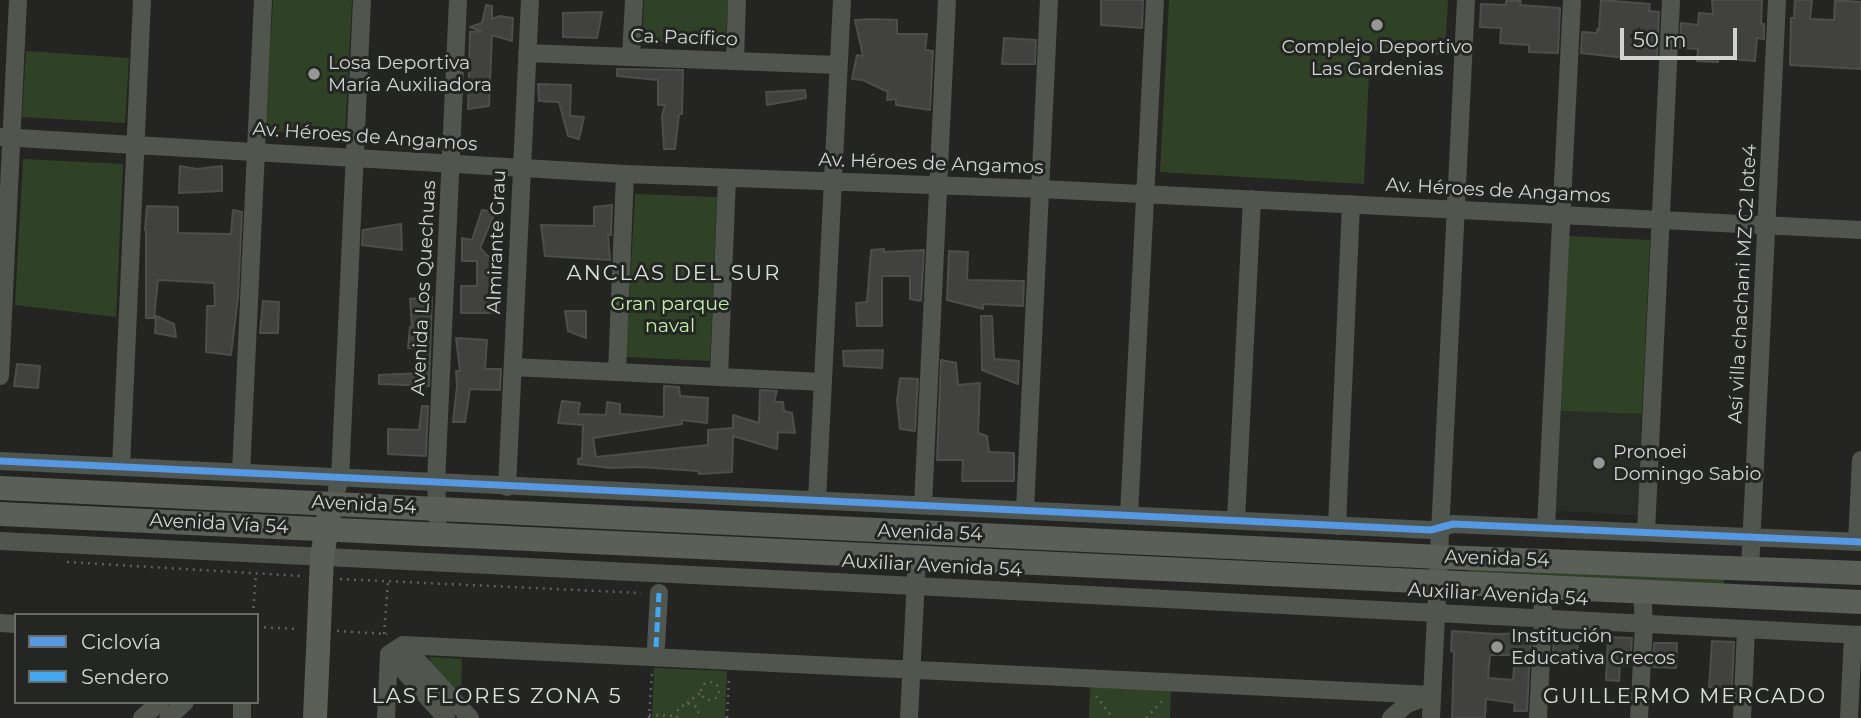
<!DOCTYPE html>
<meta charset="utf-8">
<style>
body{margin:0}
#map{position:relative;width:1861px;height:718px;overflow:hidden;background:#242523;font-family:Montserrat,sans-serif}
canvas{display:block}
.legend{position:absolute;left:14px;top:613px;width:245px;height:91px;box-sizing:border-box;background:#232622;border:2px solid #696c68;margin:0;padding:9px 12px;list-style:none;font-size:21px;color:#d2d4d1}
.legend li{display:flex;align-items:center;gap:14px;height:35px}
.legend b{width:35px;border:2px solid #696c68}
.scale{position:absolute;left:1620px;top:28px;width:117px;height:32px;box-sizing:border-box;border:4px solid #d2d4d1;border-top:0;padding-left:9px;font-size:21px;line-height:24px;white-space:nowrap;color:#d2d4d1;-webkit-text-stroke:5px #232622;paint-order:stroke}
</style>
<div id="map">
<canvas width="1861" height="718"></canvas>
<ul class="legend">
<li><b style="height:9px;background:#5399e6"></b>Ciclovía</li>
<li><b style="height:9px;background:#3fa9f5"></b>Sendero</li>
</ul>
<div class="scale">50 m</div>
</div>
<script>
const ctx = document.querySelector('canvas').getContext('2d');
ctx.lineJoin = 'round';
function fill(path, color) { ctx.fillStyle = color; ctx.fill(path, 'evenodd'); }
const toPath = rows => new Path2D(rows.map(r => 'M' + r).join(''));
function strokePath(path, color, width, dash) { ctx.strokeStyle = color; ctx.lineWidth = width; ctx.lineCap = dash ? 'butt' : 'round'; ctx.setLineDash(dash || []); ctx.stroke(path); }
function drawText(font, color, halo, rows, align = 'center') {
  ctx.font = font + ' Montserrat,sans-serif'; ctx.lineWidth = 6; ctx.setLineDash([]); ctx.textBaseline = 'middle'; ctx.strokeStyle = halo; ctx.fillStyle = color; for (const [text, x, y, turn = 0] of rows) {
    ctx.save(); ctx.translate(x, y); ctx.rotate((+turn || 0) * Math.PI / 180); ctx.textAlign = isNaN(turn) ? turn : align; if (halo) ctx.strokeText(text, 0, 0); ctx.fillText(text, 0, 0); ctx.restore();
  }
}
fill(toPath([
 [1561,411,1642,414,1638,515,1556,511]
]), '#282e26');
fill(toPath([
 [273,0,352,0,345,136,265,131],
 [644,0,728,0,726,44,642,41],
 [1169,0,1448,0,1445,55,1370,51,1364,184,1160,172],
 [26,51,129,58,125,123,22,117],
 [23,159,123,164,116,317,15,305],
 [635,194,717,197,710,361,626,357],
 [1568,236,1650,240,1642,414,1561,411],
 [1468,565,1724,576,1724,586,1468,575],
 [429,657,462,659,461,695,431,664],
 [654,668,727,671,725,718,652,718],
 [1090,687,1171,691,1170,718,1089,718]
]), '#2f4225');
const building = toPath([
 [1101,0,1143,0,1142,28,1101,25,1101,0],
 [1601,0,1650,4,1649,11,1659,12,1657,58,1617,57,1581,53,1582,32,1597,33,1597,29,1599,30,1601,0],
 [1712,0,1762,0,1761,24,1764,24,1764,39,1757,38,1755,61,1718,58,1718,62,1697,61,1698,49,1680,48,1681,23,1698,25,1699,13,1713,14,1712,0],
 [1795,0,1812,0,1810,19,1834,20,1835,0,1861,2,1861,69,1790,65,1791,18,1794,18,1795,0],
 [1506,1,1521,1,1520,5,1560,8,1558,53,1529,52,1529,45,1500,43,1501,28,1480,27,1481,4,1506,5,1506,1],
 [486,5,492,6,492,19,500,16,513,18,512,41,492,35,489,106,468,109,470,32,481,31,470,27,482,23,486,5],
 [602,12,597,38,563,37,563,13,602,12],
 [871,19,897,20,897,34,927,34,925,50,933,51,930,110,896,105,896,99,887,100,888,92,863,80,852,79,857,55,863,56,855,20,871,19],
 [1004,38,1036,40,1035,64,1002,64,1004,38],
 [617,69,683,70,682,114,679,114,675,149,664,149,662,116,665,105,658,105,658,80,617,76,617,69],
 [538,84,571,85,570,116,584,117,579,139,568,136,559,102,539,101,538,84],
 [805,90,806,98,767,105,766,92,805,90],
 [180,166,197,169,222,166,222,191,179,193,180,166],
 [612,205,611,235,608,235,610,260,545,256,541,225,594,226,594,207,612,205],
 [147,206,178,207,178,233,231,234,233,210,242,212,238,297,231,355,206,352,207,306,215,306,214,283,158,280,154,318,146,318,146,230,145,230,147,206],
 [482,210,495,212,480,248,500,269,490,269,492,313,461,313,461,286,477,286,477,261,462,261,462,238,472,240,482,210],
 [401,224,402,250,362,245,363,230,401,224],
 [884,249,884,252,924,250,921,301,910,299,910,276,882,276,882,326,857,326,856,303,867,302,871,250,884,249],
 [949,251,968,252,967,280,1024,281,1023,306,983,304,983,309,947,300,949,251],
 [432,297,429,386,379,384,379,375,423,373,420,349,408,348,410,327,412,327,410,299,432,297],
 [263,301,279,302,278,333,260,333,263,301],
 [565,311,586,311,586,338,568,331,565,311],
 [156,316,174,324,176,337,155,333,156,316],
 [981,316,992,316,994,359,1019,361,1018,384,982,370,981,316],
 [456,338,487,340,485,369,501,369,500,390,470,389,465,422,453,422,457,386,456,371,460,371,456,338],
 [883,350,882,368,844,366,843,351,883,350],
 [941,360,956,363,958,385,980,383,978,433,987,436,989,452,1014,453,1014,481,962,481,963,460,937,460,941,360],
 [17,364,40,366,38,388,14,386,17,364],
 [900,378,918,379,915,431,900,429,897,401,900,378],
 [664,386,679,387,680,396,708,398,707,423,682,420,682,424,593,438,596,457,708,445,708,430,733,428,733,415,759,423,760,390,777,391,774,402,783,402,784,411,792,413,795,433,778,432,777,449,733,436,732,472,699,474,698,471,639,467,610,468,578,464,578,459,582,458,583,425,558,423,562,401,580,403,578,414,606,415,607,402,620,404,620,414,664,417,664,386],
 [422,406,428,406,426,456,388,454,388,429,419,430,422,406],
 [1452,631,1496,634,1531,633,1527,711,1514,711,1515,703,1486,699,1485,718,1452,718,1454,652,1451,651,1452,631],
 [1490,655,1515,655,1513,680,1488,678,1490,655],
 [1554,636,1578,636,1577,661,1556,661,1556,655,1553,655,1554,636],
 [1608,637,1632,638,1630,666,1620,665,1619,681,1606,680,1608,637],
 [1712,641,1734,642,1732,688,1709,687,1712,641],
 [1654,643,1677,643,1676,668,1653,667,1654,643]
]);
fill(building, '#414240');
strokePath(building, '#4d4e4c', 2);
strokePath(toPath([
 [67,562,301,576],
 [340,579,641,593],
 [253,615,256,573],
 [257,627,299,629],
 [337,631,387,634],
 [384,634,388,582],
 '701 691a9 9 0 1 1 18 0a9 9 0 1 1-18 0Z',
 [1096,696,1113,718],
 [687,703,700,693],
 [649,715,676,716],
 [649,718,652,672],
 [677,718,678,709,687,703,697,707,700,718],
 [727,718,729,679],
 [1146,718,1163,700]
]), '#5e605c', 2.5, [2, 5]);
strokePath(toPath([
 [527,53,838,65],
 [631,57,634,0],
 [735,61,737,0],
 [0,137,625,174,1041,189,1861,230],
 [513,367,823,382],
 [617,372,625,174],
 [0,376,18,0],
 [719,376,727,178],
 [0,461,1431,530,1453,524,1861,542],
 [121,467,142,0],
 [241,473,263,0],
 [507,487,530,0],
 [337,489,340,479,362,0],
 [817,500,842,0],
 [923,505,947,0],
 [1025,510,1049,0],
 [1129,515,1155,0],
 [438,520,436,483,458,0],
 [1236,520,1252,199],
 [1337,526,1351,204],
 [1546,528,1572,0],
 [1646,532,1671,0],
 [0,541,916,586,1861,635],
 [1857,542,1861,460],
 [1750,569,1777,0],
 [0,623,16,624],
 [403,645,470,718],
 [656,647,659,593],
 [389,654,446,718],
 [142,718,160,702],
 [168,718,185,702],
 [242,718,242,702],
 [386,718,389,654,403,645,1432,695],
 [909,718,917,558],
 [1391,718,1407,704,1426,697],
 [1431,718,1466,0],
 [1538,718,1543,619,1542,586],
 [1639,718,1644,624,1642,591],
 [1742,718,1746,630],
 [1849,718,1853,635]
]), '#50554e', 18);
strokePath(toPath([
 [0,488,1440,557,1861,573],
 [0,514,1861,602],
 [315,718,322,558,329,513]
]), '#5a5f58', 24);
strokePath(toPath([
 [656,647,659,593]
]), '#3fa9f5', 5, [10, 5]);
strokePath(toPath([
 [0,461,1431,530,1453,524,1861,542]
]), '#5399e6', 7);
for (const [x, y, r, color] of [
 [1377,25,7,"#959794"],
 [314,74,7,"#959794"],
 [1599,463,7,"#959794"],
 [1497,647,7,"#959794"]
]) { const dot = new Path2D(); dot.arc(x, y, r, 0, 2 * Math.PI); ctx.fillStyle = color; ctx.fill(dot); strokePath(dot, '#232622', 2.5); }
drawText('19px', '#d2d4d1', '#232622', [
 ["Ca. Pacífico",684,38,2],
 ["Av. Héroes de Angamos",365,137,4],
 ["Av. Héroes de Angamos",931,164,2],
 ["Av. Héroes de Angamos",1498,191,3],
 ["Almirante Grau",497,242,-88],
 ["Así villa chachani MZ C2 lote4",1743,284,-87],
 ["Avenida Los Quechuas",424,288,-87],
 ["Avenida 54",364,505,3],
 ["Avenida Vía 54",219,524,3],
 ["Avenida 54",930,533,2],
 ["Avenida 54",1497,559,2],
 ["Auxiliar Avenida 54",932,566,3],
 ["Auxiliar Avenida 54",1498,595,3]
]);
drawText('19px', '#d2d4d1', '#232622', [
 ["Complejo Deportivo",1377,47,"center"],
 ["Las Gardenias",1377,69,"center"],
 ["Losa Deportiva",328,63],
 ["María Auxiliadora",328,85],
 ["Pronoei",1613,452],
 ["Domingo Sabio",1613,474],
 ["Institución",1511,636],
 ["Educativa Grecos",1511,658]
], 'left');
drawText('19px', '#c1efa9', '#232622', [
 ["Gran parque",670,304],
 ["naval",670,326]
]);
ctx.letterSpacing = '2px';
drawText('21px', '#dce0db', '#232622', [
 ["ANCLAS DEL SUR",674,274],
 ["LAS FLORES ZONA 5",497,697],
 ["GUILLERMO MERCADO",1685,697]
]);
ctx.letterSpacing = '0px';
</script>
